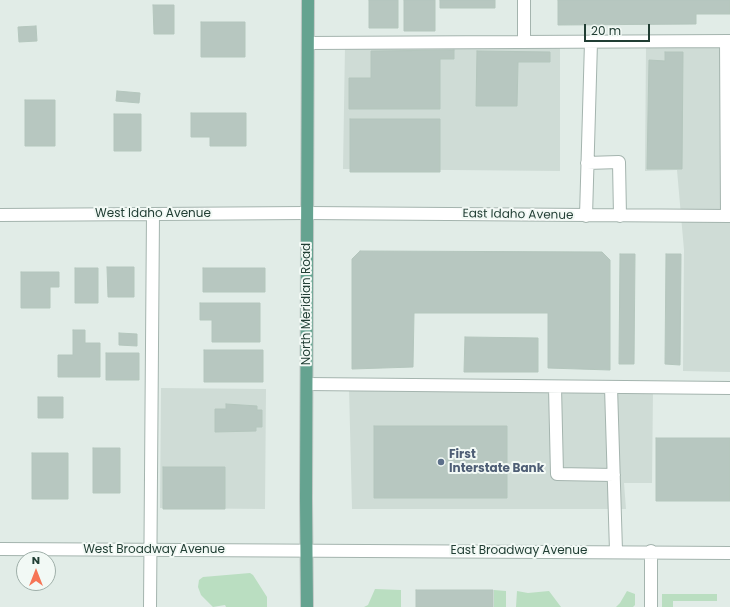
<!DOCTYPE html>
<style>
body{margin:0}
#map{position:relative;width:730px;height:607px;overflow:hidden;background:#e1ece7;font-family:Poppins,sans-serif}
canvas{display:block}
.north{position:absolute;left:16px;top:551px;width:40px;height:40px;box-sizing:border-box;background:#f2f9f5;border:1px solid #9eaea8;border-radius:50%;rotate:0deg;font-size:11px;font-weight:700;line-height:16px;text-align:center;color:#213e34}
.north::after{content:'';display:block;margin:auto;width:14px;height:18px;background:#f67556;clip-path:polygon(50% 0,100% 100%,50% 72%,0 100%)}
.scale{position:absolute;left:584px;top:24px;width:66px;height:18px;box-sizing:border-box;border:2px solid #213e34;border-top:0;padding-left:5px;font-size:12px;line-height:14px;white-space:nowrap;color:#213e34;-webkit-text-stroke:3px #f2f9f5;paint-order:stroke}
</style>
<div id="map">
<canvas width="730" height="607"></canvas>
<div class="north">N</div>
<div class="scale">20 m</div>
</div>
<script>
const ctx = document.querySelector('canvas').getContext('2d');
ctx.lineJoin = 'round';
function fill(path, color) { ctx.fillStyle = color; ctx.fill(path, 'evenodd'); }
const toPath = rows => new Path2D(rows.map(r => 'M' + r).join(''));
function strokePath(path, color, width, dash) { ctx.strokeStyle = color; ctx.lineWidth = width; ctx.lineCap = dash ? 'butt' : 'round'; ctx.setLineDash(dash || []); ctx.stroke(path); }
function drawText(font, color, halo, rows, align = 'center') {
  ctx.font = font + ' Poppins,sans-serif'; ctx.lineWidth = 4; ctx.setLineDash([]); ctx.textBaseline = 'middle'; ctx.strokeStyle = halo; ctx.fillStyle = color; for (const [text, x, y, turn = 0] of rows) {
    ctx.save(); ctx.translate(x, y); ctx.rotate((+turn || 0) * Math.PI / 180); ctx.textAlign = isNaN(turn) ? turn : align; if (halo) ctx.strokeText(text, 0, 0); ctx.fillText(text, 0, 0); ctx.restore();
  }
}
fill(toPath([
 [345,46,560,46,560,171,343,169],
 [646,47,730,47,730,372,683,371,684,250,677,170,645,171],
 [161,388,266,389,265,509,160,508],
 [349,388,653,390,652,483,624,483,626,509,352,509]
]), '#cfdcd6');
fill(toPath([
 [250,573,253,575,267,597,267,607,226,607,225,605,213,607,201,595,198,587,199,580,203,577],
 [375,589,401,590,401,607,364,607,368,605],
 [494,590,506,591,506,607,494,607],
 [517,591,528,593,549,591,561,607,516,607],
 [627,591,635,594,635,605,633,607,616,607,620,603],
 [662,594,717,594,717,601,673,601,673,607,662,607]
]), '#badec1');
const building = toPath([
 [369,0,398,0,398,28,369,28,369,0],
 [404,0,435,0,435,31,404,31,404,0],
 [440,0,495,0,495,8,440,8,440,0],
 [558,0,730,0,730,14,696,14,696,24,558,25,558,0],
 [153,5,174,5,174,34,154,34,153,5],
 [201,22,245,22,245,57,201,57,201,22],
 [36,26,37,41,19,42,18,27,36,26],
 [454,50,454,59,440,59,440,109,349,109,349,78,371,78,371,51,454,50],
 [477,51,550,52,550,62,518,62,517,106,476,106,477,51],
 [665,52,683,52,682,169,647,169,649,60,665,61,665,52],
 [117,91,140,93,139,103,116,101,117,91],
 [25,100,55,100,55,146,25,146,25,100],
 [191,113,246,113,246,146,210,146,210,137,191,137,191,113],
 [114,114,141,114,141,151,114,151,114,114],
 [350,119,440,119,440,172,350,172,350,119],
 [360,251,602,252,610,260,610,370,548,368,548,313,414,313,413,367,352,369,352,259,360,251],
 [620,254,635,254,634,364,619,364,620,254],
 [666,254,681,254,680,365,665,364,666,254],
 [107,267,134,267,134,297,108,297,107,267],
 [75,268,98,268,98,303,75,303,75,268],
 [203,268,265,268,265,292,203,292,203,268],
 [21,272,59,272,59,287,50,287,50,308,21,308,21,272],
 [200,303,260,303,260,342,212,342,212,320,200,320,200,303],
 [73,330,85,330,85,343,100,343,100,377,58,377,58,355,73,355,73,330],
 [119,333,137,334,137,346,119,345,119,333],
 [465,337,538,338,538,372,464,372,465,337],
 [204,350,263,350,263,382,204,382,204,350],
 [106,353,139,353,139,380,106,380,106,353],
 [38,397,63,397,63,418,38,418,38,397],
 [226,404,257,406,257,410,262,410,262,427,256,427,256,431,215,432,215,409,226,409,226,404],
 [374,426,507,426,507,498,374,498,374,426],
 [656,438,730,438,730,501,656,501,656,438],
 [93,448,120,448,120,493,93,493,93,448],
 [32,453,68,453,68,499,32,499,32,453],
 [163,467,225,467,225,509,163,509,163,467],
 [416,590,493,590,493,607,416,607,416,590]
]);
fill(building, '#b7c7c0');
strokePath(building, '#b4c6bd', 1);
const minor = toPath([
 [726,41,727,216],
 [524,42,524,0],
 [308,43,730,41],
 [587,163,619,162,620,216],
 [0,215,307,213,730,216],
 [586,216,591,42],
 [307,384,730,388],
 [555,387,557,474,614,475],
 [611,387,616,551],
 [0,549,730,553],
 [651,551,651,607],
 [150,607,153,214]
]);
const major = toPath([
 [307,607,306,498,308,0]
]);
strokePath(minor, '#a4b4ae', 14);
strokePath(major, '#c1c9c6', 14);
strokePath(minor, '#fff', 12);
strokePath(major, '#65a390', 12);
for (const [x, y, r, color] of [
 [441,462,4,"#5c6f8a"]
]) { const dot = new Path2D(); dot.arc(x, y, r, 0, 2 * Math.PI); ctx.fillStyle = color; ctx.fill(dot); strokePath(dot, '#f2f9f5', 1.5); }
drawText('12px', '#213e34', '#f2f9f5', [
 ["West Idaho Avenue",153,214],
 ["East Idaho Avenue",518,215,1],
 ["North Meridian Road",307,304,-90],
 ["West Broadway Avenue",154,550],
 ["East Broadway Avenue",519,551]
]);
drawText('bold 12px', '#4e5e75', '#f2f9f5', [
 ["First",449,455],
 ["Interstate Bank",449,469]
], 'left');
</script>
